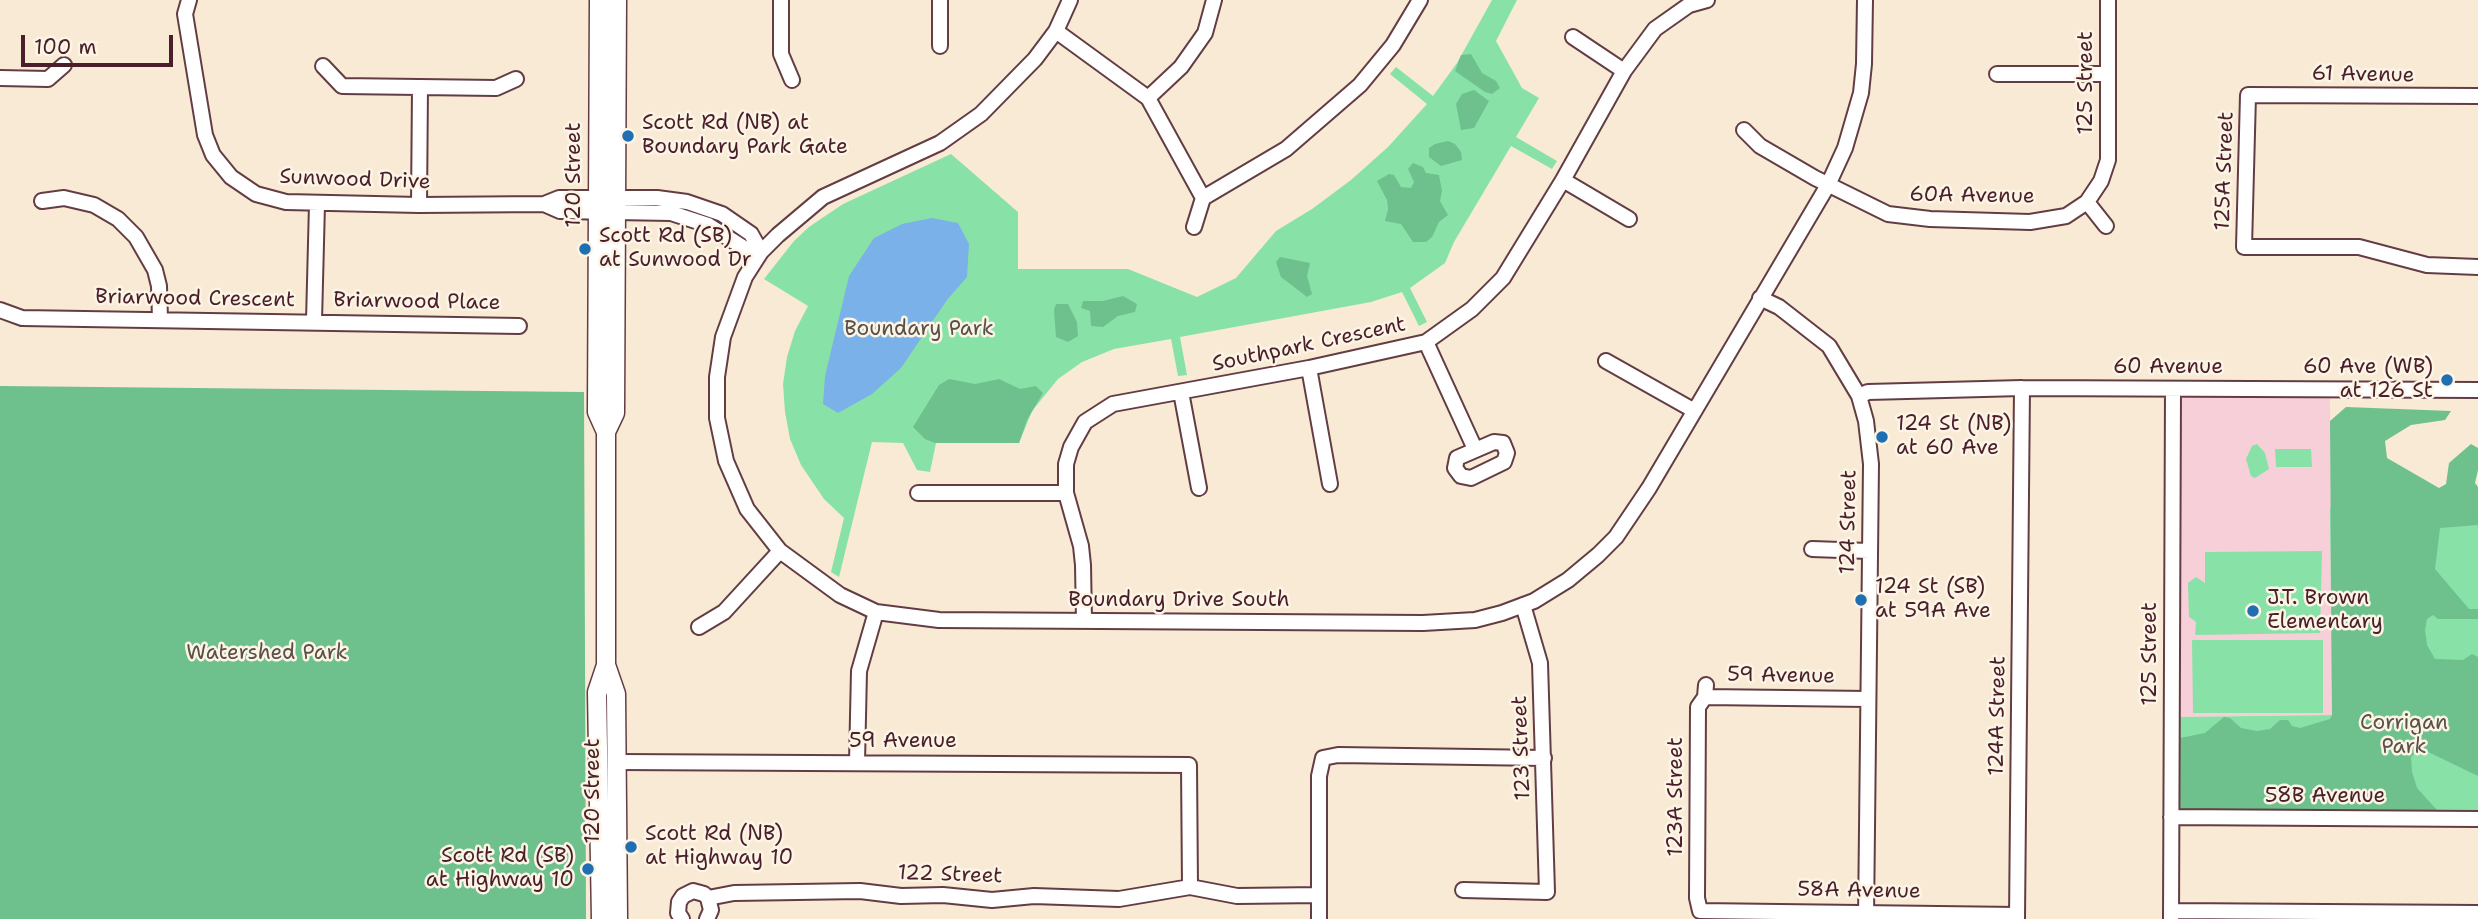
<!DOCTYPE html>
<style>
body{margin:0}
#map{position:relative;width:2478px;height:919px;overflow:hidden;background:#f8ead4;font-family:"Shantell Sans",sans-serif}
canvas{display:block}
.scale{position:absolute;left:21px;top:35px;width:152px;height:32px;box-sizing:border-box;border:4px solid #4a1f2b;border-top:0;padding-left:9px;font-size:21px;line-height:24px;white-space:nowrap;color:#4a1f2b;-webkit-text-stroke:5px #fcf5e5;paint-order:stroke}
</style>
<div id="map">
<canvas width="2478" height="919"></canvas>
<div class="scale">100 m</div>
</div>
<script>
const ctx = document.querySelector('canvas').getContext('2d');
ctx.lineJoin = 'round';
function fill(path, color) { ctx.fillStyle = color; ctx.fill(path, 'evenodd'); }
const toPath = rows => new Path2D(rows.map(r => 'M' + r).join(''));
function strokePath(path, color, width, dash) { ctx.strokeStyle = color; ctx.lineWidth = width; ctx.lineCap = dash ? 'butt' : 'round'; ctx.setLineDash(dash || []); ctx.stroke(path); }
function drawText(font, color, halo, rows, align = 'center') {
  ctx.font = font + ' "Shantell Sans",sans-serif'; ctx.lineWidth = 5; ctx.setLineDash([]); ctx.textBaseline = 'middle'; ctx.strokeStyle = halo; ctx.fillStyle = color; for (const [text, x, y, turn = 0] of rows) {
    ctx.save(); ctx.translate(x, y); ctx.rotate((+turn || 0) * Math.PI / 180); ctx.textAlign = isNaN(turn) ? turn : align; if (halo) ctx.strokeText(text, 0, 0); ctx.fillText(text, 0, 0); ctx.restore();
  }
}
fill(toPath([
 [2176,391,2330,391,2332,715,2176,717]
]), '#f6cfd9');
fill(toPath([
 [1492,0,1517,0,1496,41,1522,88,1539,98,1516,137,1557,161,1552,169,1511,146,1454,242,1445,263,1410,288,1427,322,1419,326,1402,292,1371,302,1180,337,1187,375,1178,376,1171,339,1114,349,1082,362,1058,379,1032,411,1019,443,936,443,930,472,917,470,903,443,872,442,839,577,831,572,844,518,824,499,801,465,790,439,785,412,783,384,787,357,795,331,808,306,764,279,794,241,809,227,843,204,951,154,1018,212,1018,269,1128,269,1197,297,1236,278,1276,231,1312,209,1351,180,1388,147,1427,104,1390,74,1396,67,1433,96,1457,63],
 [2257,444,2265,453,2269,469,2255,478,2251,476,2246,459,2252,446],
 [2275,449,2311,449,2312,467,2276,467],
 [2330,508,2478,508,2478,811,2175,809,2176,717,2332,715],
 [2322,551,2320,633,2195,635,2196,622,2189,617,2188,583,2196,577,2205,583,2205,552],
 [2192,640,2323,640,2323,713,2193,713]
]), '#88e2a7');
fill(toPath([
 [1471,54,1482,73,1496,81,1500,88,1492,94,1485,92,1455,71,1461,55],
 [1474,90,1489,101,1474,128,1461,130,1456,104,1462,94],
 [1448,141,1455,144,1461,152,1462,160,1441,166,1429,157,1429,148,1435,144],
 [1413,163,1423,167,1426,173,1439,175,1442,191,1440,201,1448,215,1439,222,1432,237,1426,242,1413,242,1401,224,1385,221,1388,209,1387,200,1377,181,1389,174,1394,175,1401,187,1411,188,1414,182,1408,169],
 [1280,257,1310,263,1307,276,1312,294,1307,297,1281,277,1276,262],
 [1123,296,1137,304,1135,312,1118,316,1103,327,1091,326,1090,311,1081,308,1083,301,1103,301],
 [1056,304,1068,304,1077,322,1078,336,1068,342,1056,337,1054,310],
 [949,379,975,384,999,379,1020,389,1036,386,1043,393,1027,420,1019,443,935,443,925,439,913,427,939,385],
 [0,386,584,392,586,919,0,919],
 [2346,407,2451,411,2445,420,2411,425,2385,441,2387,458,2439,488,2446,484,2449,463,2471,444,2478,448,2478,470,2475,483,2478,487,2478,525,2440,528,2435,569,2469,609,2478,609,2478,619,2438,619,2433,615,2427,619,2425,630,2427,645,2435,659,2463,660,2472,654,2478,657,2478,776,2420,748,2411,757,2412,772,2417,788,2437,810,2175,809,2175,739,2205,733,2224,717,2230,718,2241,728,2257,731,2270,729,2280,720,2288,720,2292,726,2300,728,2330,719,2332,715,2330,421]
]), '#6ec08c');
fill(toPath([
 [932,218,958,223,969,244,967,277,947,300,901,368,872,394,838,413,823,404,825,376,849,276,874,238,902,224]
]), '#7ab1e9');
const minor = toPath([
 [189,0,185,14,205,135,213,155,231,177,256,194,286,202,419,205,544,204,559,198,657,198,687,202,722,214,751,234,761,252],
 [781,0,781,54,792,80],
 [940,0,940,46],
 [1070,0,1056,31,1035,59,981,114,940,143,823,197,778,235,761,252,745,277,723,337,717,377,717,418,726,461,747,509,780,551,840,595,876,612,939,620,1423,623,1475,620,1502,613,1534,601,1568,580,1598,555,1616,537,1649,488,1828,185,1845,148,1861,93,1864,64,1865,0],
 [1056,31,1148,98,1203,198,1286,149,1360,85,1393,45,1420,0],
 [1573,37,1624,71],
 [323,66,342,86,496,88,516,79],
 [1997,74,2108,74],
 [0,78,48,79,64,65],
 [2478,96,2248,95,2244,247,2359,247,2427,265,2478,267],
 [1148,98,1181,67,1205,33,1214,0],
 [1744,130,1760,146,1815,178,1888,214,1930,219,2030,222,2066,216,2087,202,2101,181,2108,160,2108,0],
 [1563,180,1629,219],
 [42,201,64,198,94,205,118,219,136,237,155,270,159,286,160,319],
 [2087,202,2106,226],
 [544,204,560,211,671,213,708,225,744,248,761,252],
 [419,205,420,87],
 [1194,227,1203,198],
 [1760,298,1779,307,1829,346,1859,396,1866,421,1871,464,1866,919],
 [0,310,22,318,519,326],
 [314,321,317,204],
 [1426,342,1475,449],
 [1606,361,1693,410],
 [1309,368,1330,484],
 [1181,392,1199,488],
 [1859,396,1868,392,2022,388,2478,390],
 [1494,442,1503,443,1507,453,1504,462,1471,478,1461,476,1455,468,1457,458,1494,442],
 [918,493,1066,493],
 [1812,549,1869,551],
 [1084,621,1083,565,1081,546,1066,493,1066,464,1071,447,1085,422,1113,404,1309,368,1426,342,1472,309,1503,278,1563,180,1624,71,1655,29,1689,5,1707,0],
 [699,627,724,612,780,551],
 [1706,685,1705,697,1698,707,1697,898,1700,911,2017,915],
 [1705,697,1868,699],
 [617,762,1189,765,1190,887],
 [857,762,859,671,876,612],
 [2171,817,2478,819],
 [1463,890,1547,892,1540,663,1523,605],
 [708,898,734,893,860,891,901,896,943,895,992,900,1034,896,1119,899,1190,887,1237,896,1319,895],
 [2171,911,2478,913],
 [682,919,678,913,679,902,683,896,693,891,704,894,708,898,711,910,707,919],
 [1319,919,1319,776,1323,758,1338,755,1544,758],
 [2017,919,2022,388],
 [2171,919,2173,389]
]);
const major = toPath([
 [599,0,597,412,606,432],
 [606,665,616,694,618,919],
 [601,919,597,692,606,665,606,432,615,413,617,0]
]);
strokePath(minor, '#643d44', 18);
strokePath(major, '#643d44', 21);
strokePath(minor, '#fff', 14);
strokePath(major, '#fff', 18);
for (const [x, y, r, color] of [
 [628,136,7,"#1f6fb2"],
 [585,249,7,"#1f6fb2"],
 [2447,380,7,"#1f6fb2"],
 [1882,437,7,"#1f6fb2"],
 [1861,600,7,"#1f6fb2"],
 [2253,611,7,"#1f6fb2"],
 [631,847,7,"#1f6fb2"],
 [588,869,7,"#1f6fb2"]
]) { const dot = new Path2D(); dot.arc(x, y, r, 0, 2 * Math.PI); ctx.fillStyle = color; ctx.fill(dot); strokePath(dot, '#fcf5e5', 2.5); }
drawText('21px', '#4a1f2b', '#fcf5e5', [
 ["61 Avenue",2363,75,1],
 ["125 Street",2087,83,-90],
 ["125A Street",2225,171,-88],
 ["120 Street",575,175,-90],
 ["Sunwood Drive",355,180,2],
 ["60A Avenue",1972,196,1],
 ["Briarwood Crescent",195,299,1],
 ["Briarwood Place",417,302,1],
 ["Southpark Crescent",1309,345,-12],
 ["60 Avenue",2168,368],
 ["124 Street",1849,522,-89],
 ["Boundary Drive South",1179,601],
 ["125 Street",2151,654,-90],
 ["59 Avenue",1781,676,1],
 ["124A Street",1998,716,-89],
 ["59 Avenue",903,742],
 ["123 Street",1522,748,-92],
 ["120 Street",594,791,-90],
 ["123A Street",1677,797,-90],
 ["58B Avenue",2325,797],
 ["122 Street",950,875,2],
 ["58A Avenue",1859,891,1]
]);
drawText('21px', '#4a1f2b', '#fcf5e5', [
 ["Scott Rd (NB) at",642,124],
 ["Boundary Park Gate",642,148],
 ["Scott Rd (SB)",599,237],
 ["at Sunwood Dr",599,261],
 ["60 Ave (WB)",2433,368,"right"],
 ["at 126 St",2433,392,"right"],
 ["124 St (NB)",1896,425],
 ["at 60 Ave",1896,449],
 ["124 St (SB)",1875,588],
 ["at 59A Ave",1875,612],
 ["J.T. Brown",2267,599],
 ["Elementary",2267,623],
 ["Scott Rd (NB)",645,835],
 ["at Highway 10",645,859],
 ["Scott Rd (SB)",574,857,"right"],
 ["at Highway 10",574,881,"right"]
], 'left');
drawText('21px', '#5a504a', '#fcf5e5', [
 ["Boundary Park",919,330],
 ["Watershed Park",267,654],
 ["Corrigan",2404,724],
 ["Park",2404,748]
]);
</script>
